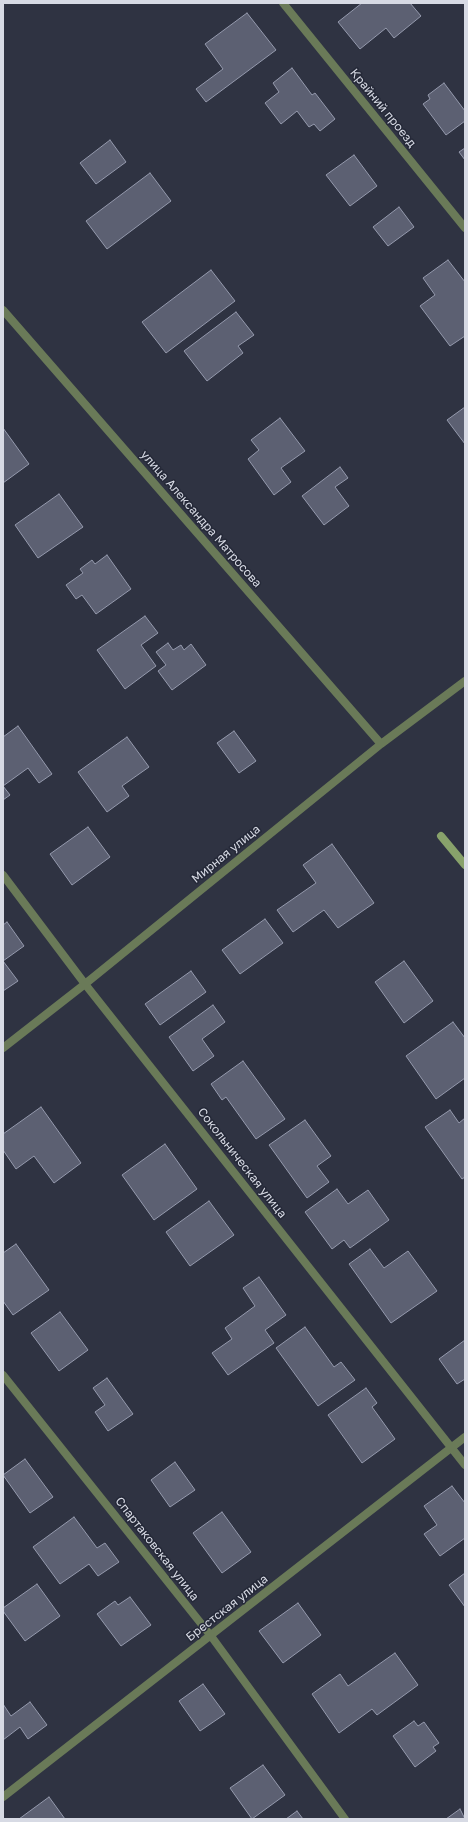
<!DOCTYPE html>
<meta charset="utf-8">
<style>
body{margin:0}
#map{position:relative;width:468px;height:1822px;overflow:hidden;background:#2f3342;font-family:"Golos Text",sans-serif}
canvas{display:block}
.frame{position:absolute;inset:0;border:4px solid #d7dae4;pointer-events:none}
</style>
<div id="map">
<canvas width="468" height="1822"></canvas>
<div class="frame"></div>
</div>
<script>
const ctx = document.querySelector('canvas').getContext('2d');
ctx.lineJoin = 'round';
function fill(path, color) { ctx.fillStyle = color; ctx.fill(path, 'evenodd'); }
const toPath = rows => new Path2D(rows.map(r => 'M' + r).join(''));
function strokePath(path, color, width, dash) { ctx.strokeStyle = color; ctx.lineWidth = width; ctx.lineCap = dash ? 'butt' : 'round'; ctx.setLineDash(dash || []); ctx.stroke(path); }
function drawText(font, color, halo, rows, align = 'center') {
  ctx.font = font + ' "Golos Text",sans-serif'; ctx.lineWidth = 3; ctx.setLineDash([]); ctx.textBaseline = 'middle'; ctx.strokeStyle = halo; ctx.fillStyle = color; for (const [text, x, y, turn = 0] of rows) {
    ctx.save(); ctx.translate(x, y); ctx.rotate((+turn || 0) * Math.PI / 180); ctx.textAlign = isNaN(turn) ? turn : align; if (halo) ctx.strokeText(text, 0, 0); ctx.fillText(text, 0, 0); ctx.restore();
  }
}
const building = toPath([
 [362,3,410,3,421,16,394,38,386,28,360,49,338,22,362,3],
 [247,13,276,50,206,102,196,89,223,69,205,44,247,13],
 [292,68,312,95,315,93,335,119,320,131,314,124,309,127,297,111,281,124,265,103,279,92,273,83,292,68],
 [444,83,465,111,465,121,446,135,423,104,430,99,428,95,444,83],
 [110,140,126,162,96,184,80,163,110,140],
 [465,148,465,160,459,152,465,148],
 [354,155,377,186,350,206,326,175,354,155],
 [150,173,171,201,107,249,86,221,150,173],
 [399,207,414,227,388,246,373,227,399,207],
 [448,260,465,282,465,336,450,346,420,306,435,295,423,278,448,260],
 [211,270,235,301,166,353,142,322,211,270],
 [236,312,254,335,238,346,243,353,207,381,184,351,236,312],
 [465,407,465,444,447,420,465,407],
 [280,418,305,451,281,468,291,482,274,495,248,459,259,450,251,440,280,418],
 [3,428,29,464,3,483,3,428],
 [340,467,348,478,335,487,349,506,324,525,302,496,340,467],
 [59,494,83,527,38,558,15,525,59,494],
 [107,555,131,589,96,614,82,595,76,599,66,585,83,573,80,569,92,560,95,564,107,555],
 [145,616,158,633,141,645,156,666,125,689,97,650,145,616],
 [168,643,173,650,181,645,184,650,191,644,206,665,172,690,158,671,166,665,156,652,168,643],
 [18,726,52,774,39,783,28,768,3,786,10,795,3,800,3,737,18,726],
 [234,731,256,761,239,773,217,743,234,731],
 [127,737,149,767,122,786,129,796,107,812,78,772,127,737],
 [88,827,110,857,72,885,50,854,88,827],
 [332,844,374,903,338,928,324,910,293,932,277,910,316,883,303,865,332,844],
 [265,919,283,943,240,974,222,950,265,919],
 [7,922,24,946,3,961,18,981,3,991,3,925,7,922],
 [404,961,433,1001,404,1023,375,982,404,961],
 [191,971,206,992,160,1025,145,1004,191,971],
 [213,1005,225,1022,202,1039,214,1056,193,1071,169,1037,213,1005],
 [453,1022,465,1038,465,1078,436,1099,406,1056,453,1022],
 [243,1061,285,1119,256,1139,226,1097,222,1100,211,1084,243,1061],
 [41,1107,81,1163,54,1183,34,1156,16,1169,3,1150,3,1134,41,1107],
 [450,1110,459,1123,465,1118,465,1177,462,1179,425,1127,450,1110],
 [305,1120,331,1156,317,1166,329,1182,307,1198,269,1145,305,1120],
 [165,1144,197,1189,154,1220,122,1175,165,1144],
 [337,1189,348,1204,368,1190,389,1220,350,1248,344,1240,332,1249,305,1212,337,1189],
 [209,1201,234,1235,190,1266,166,1232,209,1201],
 [16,1244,49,1290,13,1315,3,1301,3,1253,16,1244],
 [370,1249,384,1268,408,1251,437,1291,391,1323,349,1264,370,1249],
 [259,1277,286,1315,265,1330,274,1343,228,1375,212,1353,232,1339,225,1328,255,1306,243,1288,259,1277],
 [60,1312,88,1350,59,1371,31,1333,60,1312],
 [305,1327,334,1367,341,1362,355,1380,318,1406,276,1348,305,1327],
 [465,1340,465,1379,457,1384,439,1359,465,1340],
 [107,1378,133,1414,108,1431,95,1412,105,1405,93,1388,107,1378],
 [366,1388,377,1403,372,1407,395,1439,362,1463,328,1415,366,1388],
 [25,1459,53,1497,30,1513,3,1475,25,1459],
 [175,1462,195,1490,170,1507,151,1480,175,1462],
 [452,1486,465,1503,465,1538,440,1556,424,1534,437,1525,424,1506,452,1486],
 [222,1512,251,1552,222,1573,193,1533,222,1512],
 [74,1517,97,1548,105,1543,119,1562,98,1576,89,1564,60,1584,33,1547,74,1517],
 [465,1573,465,1607,449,1585,465,1573],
 [37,1584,60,1616,25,1641,3,1611,3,1608,37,1584],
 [130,1597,151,1625,121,1646,97,1614,115,1601,118,1605,130,1597],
 [298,1603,321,1635,283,1663,259,1631,298,1603],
 [395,1653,418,1685,377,1715,372,1709,339,1733,312,1694,340,1674,348,1686,395,1653],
 [203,1684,225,1714,200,1731,179,1701,203,1684],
 [30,1702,47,1725,28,1739,20,1727,3,1740,3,1704,11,1716,30,1702],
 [414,1721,418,1726,424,1722,439,1743,433,1747,436,1751,415,1767,393,1736,414,1721],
 [263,1765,285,1795,252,1819,230,1788,263,1765],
 [49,1797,65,1819,19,1819,49,1797],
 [460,1809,465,1819,446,1819,460,1809],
 [297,1811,303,1819,286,1819,297,1811]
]);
fill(building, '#5c6072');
strokePath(building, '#959aad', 1);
strokePath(toPath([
 [283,3,465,228],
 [3,310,381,744],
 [3,875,85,984,465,1465],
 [3,1048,85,984,381,744,465,681],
 [3,1375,211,1636,345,1819],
 [3,1797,465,1437]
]), '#6a7a58', 8);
strokePath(toPath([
 [441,836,465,865]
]), '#88a26b', 8);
drawText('12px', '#d7dae4', '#252938', [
 ["Крайний проезд",383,108,51],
 ["улица Александра Матросова",201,519,49],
 ["Мирная улица",226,854,-39],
 ["Сокольническая улица",242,1163,52],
 ["Спартаковская улица",157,1549,52],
 ["Брестская улица",227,1608,-38]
]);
</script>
